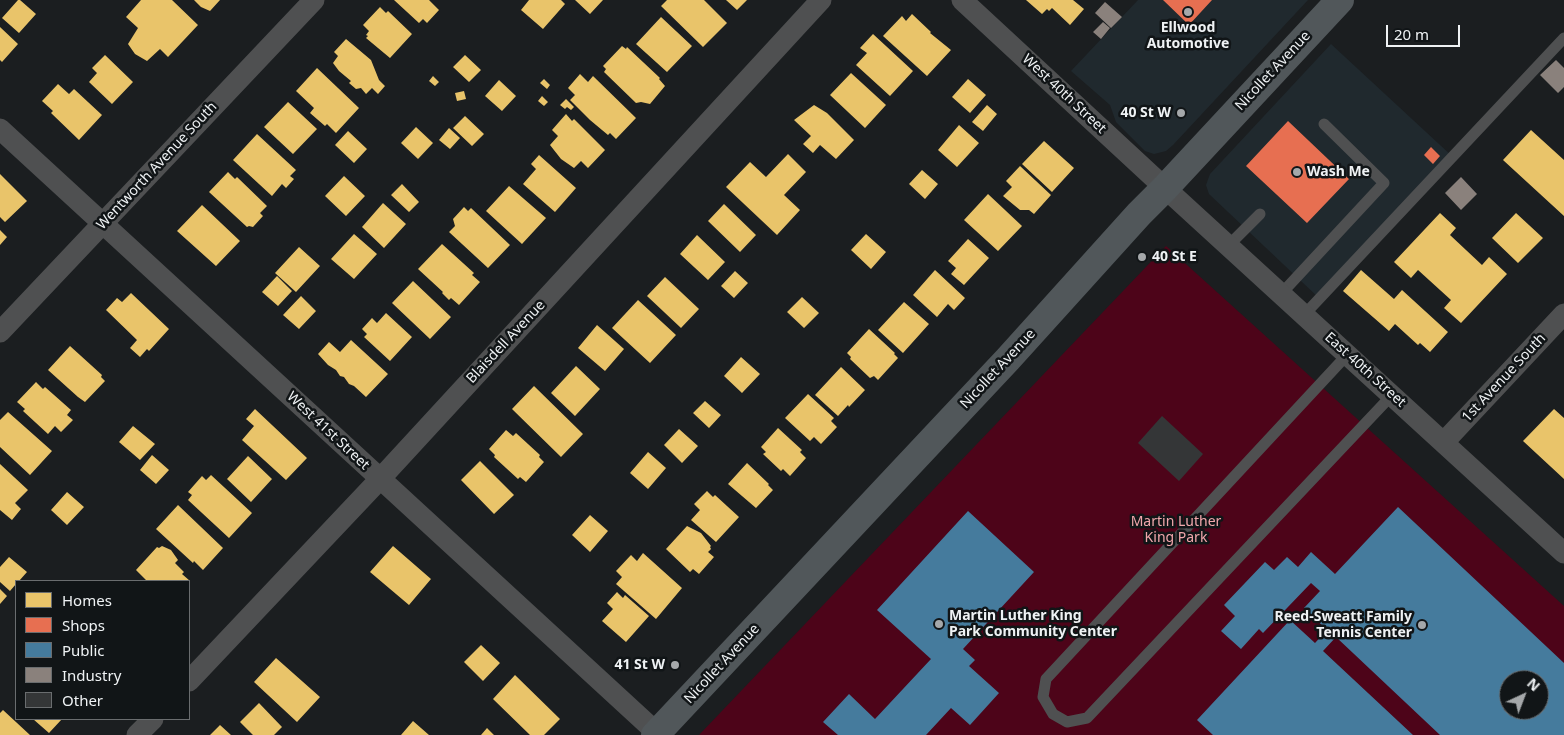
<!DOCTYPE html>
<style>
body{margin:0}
#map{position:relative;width:1564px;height:735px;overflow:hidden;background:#1b1e20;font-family:"Noto Sans",sans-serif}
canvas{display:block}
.legend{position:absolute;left:15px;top:580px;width:175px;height:140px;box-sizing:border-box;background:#111517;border:1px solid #6a6d6f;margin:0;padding:6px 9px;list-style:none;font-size:15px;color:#eff2f4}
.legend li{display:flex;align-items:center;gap:10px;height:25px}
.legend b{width:25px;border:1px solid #6a6d6f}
.north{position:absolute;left:1499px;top:670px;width:50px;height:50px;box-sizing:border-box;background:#111517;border:1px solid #6a6d6f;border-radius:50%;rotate:43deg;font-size:14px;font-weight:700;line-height:20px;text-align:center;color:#eff2f4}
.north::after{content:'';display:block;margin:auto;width:18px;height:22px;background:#a5a8aa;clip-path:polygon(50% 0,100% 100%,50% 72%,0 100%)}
.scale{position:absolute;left:1386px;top:25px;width:74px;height:22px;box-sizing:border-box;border:2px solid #eff2f4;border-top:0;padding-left:6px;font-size:15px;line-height:18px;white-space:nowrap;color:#eff2f4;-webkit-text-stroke:4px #111517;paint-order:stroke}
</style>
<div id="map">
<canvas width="1564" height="735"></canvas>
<ul class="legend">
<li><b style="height:14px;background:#e9c46a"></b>Homes</li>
<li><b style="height:14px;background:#e76f51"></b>Shops</li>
<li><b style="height:14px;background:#457b9d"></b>Public</li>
<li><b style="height:14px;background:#8a817c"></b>Industry</li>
<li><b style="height:14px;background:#343637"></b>Other</li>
</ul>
<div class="north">N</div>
<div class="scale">20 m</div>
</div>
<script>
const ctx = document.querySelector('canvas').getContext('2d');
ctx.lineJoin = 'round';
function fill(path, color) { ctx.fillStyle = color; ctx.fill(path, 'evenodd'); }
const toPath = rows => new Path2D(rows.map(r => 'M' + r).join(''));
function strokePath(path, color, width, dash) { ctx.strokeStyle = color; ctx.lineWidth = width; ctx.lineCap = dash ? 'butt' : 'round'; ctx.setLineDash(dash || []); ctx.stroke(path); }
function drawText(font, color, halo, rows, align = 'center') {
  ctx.font = font + ' "Noto Sans",sans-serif'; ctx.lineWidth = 5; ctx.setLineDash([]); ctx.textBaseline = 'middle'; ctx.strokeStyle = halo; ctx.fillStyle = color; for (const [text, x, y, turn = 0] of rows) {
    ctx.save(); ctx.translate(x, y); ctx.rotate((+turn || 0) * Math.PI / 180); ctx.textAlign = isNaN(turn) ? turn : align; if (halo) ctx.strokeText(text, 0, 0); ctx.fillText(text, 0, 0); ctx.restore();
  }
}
fill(toPath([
 [1138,0,1308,0,1173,145,1166,151,1154,154,1145,151,1116,122,1110,105,1071,71],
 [1331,44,1453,157,1320,299,1209,194,1206,185,1210,174]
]), '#20292e');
fill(toPath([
 [1166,246,1564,606,1564,735,699,735],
 [1509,680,1539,680,1539,710,1509,710]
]), '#4d0419');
fill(toPath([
 [18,0,20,0,36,14,19,33,2,18],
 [141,0,172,0,198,25,168,57,160,49,147,61,135,54,128,44,138,28,126,17],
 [194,0,220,0,210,11,201,7],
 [394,0,429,0,439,10,427,23,423,19,419,23],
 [529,0,561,0,565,4,543,29,521,10],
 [575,0,603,0,590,14],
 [667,0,704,0,727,23,703,47,661,6],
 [726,0,747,0,737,10],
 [1026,0,1073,0,1084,9,1070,25,1052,8,1049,11,1047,9,1042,14],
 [380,7,386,13,388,11,412,34,390,58,366,38,368,36,366,35,369,31,363,25],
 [912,14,931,32,930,33,951,50,927,76,883,36,902,16,906,21],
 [661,17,692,46,667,72,636,44],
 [0,27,18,44,2,62,0,60],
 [873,34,913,71,890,96,856,65,867,53,860,48],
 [346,39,371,60,379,80,385,86,378,94,372,88,366,94,361,88,356,89,349,83,351,81,339,71,333,63,338,56,334,52],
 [622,46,626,49,627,47,660,78,659,79,665,86,650,104,641,102,636,103,604,72,606,69,603,66],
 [105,55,133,82,112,104,89,82,97,73,92,68],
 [465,55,481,70,469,82,453,67],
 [317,68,359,108,336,133,327,124,325,126,310,113,314,108,296,91],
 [851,73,886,105,865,128,830,95],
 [580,74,588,82,593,76,636,118,616,139,610,133,608,135,590,120,570,100,575,95,568,88],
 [433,76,439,82,435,86,429,81],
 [544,79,550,85,547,89,540,83],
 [968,79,986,95,970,113,952,97],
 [499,80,516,96,502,111,485,96],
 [58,84,69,94,74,89,102,115,79,140,51,113,53,111,42,101],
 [464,91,466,99,457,101,455,93],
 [542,96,548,102,544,106,538,101],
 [566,99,574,107,571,110,567,107,565,109,560,105],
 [288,102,317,129,293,154,264,127],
 [814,105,827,113,854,140,836,159,820,145,813,153,803,144,811,136,794,120],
 [987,105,997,114,983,131,972,122],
 [566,114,572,121,574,119,605,150,588,168,581,161,574,168,561,159,550,145,558,136,552,130],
 [465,116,484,134,472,146,453,128],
 [959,125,979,143,957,167,938,150],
 [416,127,433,143,418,159,401,143],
 [449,128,460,138,450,149,439,140],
 [1531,130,1564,160,1564,216,1503,160],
 [348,131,367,149,354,163,335,145],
 [257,134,296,170,290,176,294,179,286,188,282,184,272,196,233,160],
 [1044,141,1074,168,1052,192,1022,164],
 [788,154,806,172,784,195,800,210,777,235,726,187,750,162,766,177],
 [539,155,576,188,555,212,523,184,536,169,531,164],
 [1020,166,1051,195,1034,214,1029,210,1020,210,1003,196,1012,187,1006,181],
 [922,170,938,184,925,199,909,184],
 [228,172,235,179,237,177,267,206,260,213,263,216,253,227,249,226,247,227,209,192],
 [0,174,27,201,5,222,0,217],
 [344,176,365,196,346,216,325,196],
 [402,184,419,202,409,212,391,195],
 [509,186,546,218,522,244,486,211],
 [988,194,1022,226,998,251,964,220],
 [383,203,406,224,384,248,362,227],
 [724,204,756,235,740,252,708,221],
 [202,205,240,241,216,266,177,231],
 [464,207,468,211,471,208,510,245,488,268,449,232,455,226,453,219],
 [1440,213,1456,228,1450,235,1482,265,1489,257,1507,274,1461,323,1444,308,1451,300,1418,270,1411,278,1394,262],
 [1516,213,1543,238,1518,263,1492,238],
 [0,230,7,237,0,245],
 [354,234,377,254,354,279,331,259],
 [866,234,886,252,871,269,851,250],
 [697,235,725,262,708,280,680,254],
 [968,239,989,258,964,285,951,274,956,268,948,261],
 [442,244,474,273,472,275,480,282,459,305,451,298,449,300,442,293,443,292,418,269],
 [299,247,320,266,296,292,275,273],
 [935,270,965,298,954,310,948,304,937,317,913,295],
 [1361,270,1394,299,1402,290,1448,332,1430,352,1420,343,1418,345,1395,324,1389,331,1343,291],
 [735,271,748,283,734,298,721,286],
 [277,276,292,291,278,306,262,292],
 [665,277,699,309,681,328,647,296],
 [413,281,451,317,430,339,392,303],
 [131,293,169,329,149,351,147,349,140,357,130,348,137,340,106,310,117,298,122,302],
 [301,296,316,311,299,329,283,315],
 [802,297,819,313,804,328,787,312],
 [638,300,676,335,650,363,612,328],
 [904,302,929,324,903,353,878,330],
 [386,313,412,337,390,361,364,337,367,334,362,329,372,318,377,323],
 [597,325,624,349,605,371,578,348],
 [869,329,895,353,894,354,898,358,878,380,874,376,870,378,850,359,851,357,847,353],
 [351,340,388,374,366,397,354,386,349,384,344,377,340,376,336,370,328,365,318,354,329,342,340,352],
 [70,346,102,375,101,377,105,381,85,402,78,397,48,370],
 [741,357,760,374,742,393,724,376],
 [576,366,600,389,575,416,551,393],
 [841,367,865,390,849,407,848,405,838,416,815,395],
 [36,382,43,389,45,387,71,410,67,415,73,420,61,432,55,426,48,434,23,411,25,409,17,402],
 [534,386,583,434,561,457,512,409],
 [808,394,834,418,831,421,837,427,821,444,814,437,810,441,785,418],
 [705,401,721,415,709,428,693,413],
 [255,409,307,458,286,480,242,440,254,426,246,419],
 [1554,409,1564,418,1564,479,1523,441],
 [8,412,52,451,30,475,0,447,0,420],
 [133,426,155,444,140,460,119,442],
 [778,428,802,450,800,452,806,458,790,476,783,469,781,471,763,454,766,452,761,447],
 [679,429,698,446,682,463,664,445],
 [506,430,513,436,516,433,540,455,539,457,544,462,526,482,520,477,518,479,494,457,495,455,489,449],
 [648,452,666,468,648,489,630,473],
 [152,455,169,470,156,484,140,470],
 [248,456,272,479,251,502,227,479],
 [480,461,514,495,494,514,461,480],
 [747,463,769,484,768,485,773,490,756,508,728,484],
 [0,464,28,490,15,503,21,509,12,520,0,510],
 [211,475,252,513,229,538,188,500,192,495,188,492,202,476,206,480],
 [707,491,713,497,715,495,739,517,716,542,691,520,700,510,694,504],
 [67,492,84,507,67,525,51,510],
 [178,505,223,548,203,570,194,561,193,563,156,529],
 [590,515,608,531,590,552,572,535],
 [687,526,701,533,711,546,710,547,711,549,708,552,714,557,699,574,693,569,690,572,666,549],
 [162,546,171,550,178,560,175,563,184,572,182,574,190,581,147,581,136,570,157,547,159,548],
 [393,546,431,579,409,605,370,572],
 [643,553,682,588,656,619,616,584,622,577,616,571,631,555,637,561],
 [9,557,27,572,19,581,16,581,16,584,10,591,0,582,0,567],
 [0,589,7,596,0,604],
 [617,592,623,598,625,595,649,616,626,642,602,621,613,609,607,603],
 [481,645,500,663,483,681,464,662],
 [276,658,320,697,297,722,254,682],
 [515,675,560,719,544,735,530,735,493,699],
 [259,703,282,727,274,735,253,735,240,722],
 [3,710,30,735,0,735,0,713],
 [33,719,62,719,49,733],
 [413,721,429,735,401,735],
 [220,725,231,735,210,735],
 [487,728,494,735,481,735]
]), '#e9c46a');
fill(toPath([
 [1163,0,1212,0,1189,25],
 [1288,121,1349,179,1307,223,1246,166],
 [1431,147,1440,156,1433,164,1424,155]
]), '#e76f51');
fill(toPath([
 [1398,507,1564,663,1564,735,1440,735,1336,637,1323,651,1413,735,1213,735,1197,720,1290,620,1315,643,1327,630,1304,608,1320,591,1311,583,1263,633,1259,629,1241,649,1221,631,1235,616,1224,605,1265,562,1274,570,1287,557,1298,567,1311,552,1335,574],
 [1509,680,1539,680,1539,710,1509,710],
 [968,511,1034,572,963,649,975,660,969,666,999,693,970,725,951,708,926,735,838,735,823,722,849,694,875,719,931,659,877,610]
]), '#457b9d');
fill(toPath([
 [1105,2,1122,17,1111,28,1095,13],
 [1103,22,1110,28,1101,39,1093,32],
 [1556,60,1564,68,1564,87,1558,93,1540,75],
 [1461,177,1477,194,1461,210,1445,193]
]), '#8a817c');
fill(toPath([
 [1162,416,1203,454,1179,481,1138,443]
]), '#343637');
strokePath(toPath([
 [1228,246,1260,214],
 [1281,294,1384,183,1324,124],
 [1304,315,1564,38],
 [1347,355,1046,679,1043,697,1053,714,1067,722,1087,718,1392,395]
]), '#4f5051', 11);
strokePath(toPath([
 [962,0,1165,188,1564,553],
 [0,129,657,733],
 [0,332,314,0],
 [1444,442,1564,314],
 [189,681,380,479,821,0],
 [137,735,153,719]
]), '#4f5051', 21);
strokePath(toPath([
 [655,735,1008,359,1139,214,1165,188,1340,0]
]), '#51575a', 28);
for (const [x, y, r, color] of [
 [1188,12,5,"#a5a8aa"],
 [1181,113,5,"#a5a8aa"],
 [1297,172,5,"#a5a8aa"],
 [1142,257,5,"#a5a8aa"],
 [939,624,5,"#a5a8aa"],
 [1422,625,5,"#a5a8aa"],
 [675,665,5,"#a5a8aa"]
]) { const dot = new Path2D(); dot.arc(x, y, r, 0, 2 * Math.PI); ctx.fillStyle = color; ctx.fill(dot); strokePath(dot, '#111517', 2); }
drawText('bold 14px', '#eff2f4', '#111517', [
 ["Ellwood",1188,28,"center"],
 ["Automotive",1188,44,"center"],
 ["40 St W",1171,113],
 ["Wash Me",1307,172,"left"],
 ["40 St E",1152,257,"left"],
 ["Martin Luther King",949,616,"left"],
 ["Park Community Center",949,632,"left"],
 ["Reed-Sweatt Family",1412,617],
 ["Tennis Center",1412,633],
 ["41 St W",665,665]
], 'right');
drawText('14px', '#eff2f4', '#111517', [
 ["Nicollet Avenue",1273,71,-47],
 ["West 40th Street",1064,94,43],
 ["Wentworth Avenue South",157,166,-47],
 ["Blaisdell Avenue",506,342,-47],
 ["Nicollet Avenue",998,369,-47],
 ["East 40th Street",1365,370,42],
 ["1st Avenue South",1504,378,-47],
 ["West 41st Street",328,431,43],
 ["Nicollet Avenue",722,664,-47]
]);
drawText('14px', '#f2a7ac', '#111517', [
 ["Martin Luther",1176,522],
 ["King Park",1176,538]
]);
</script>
